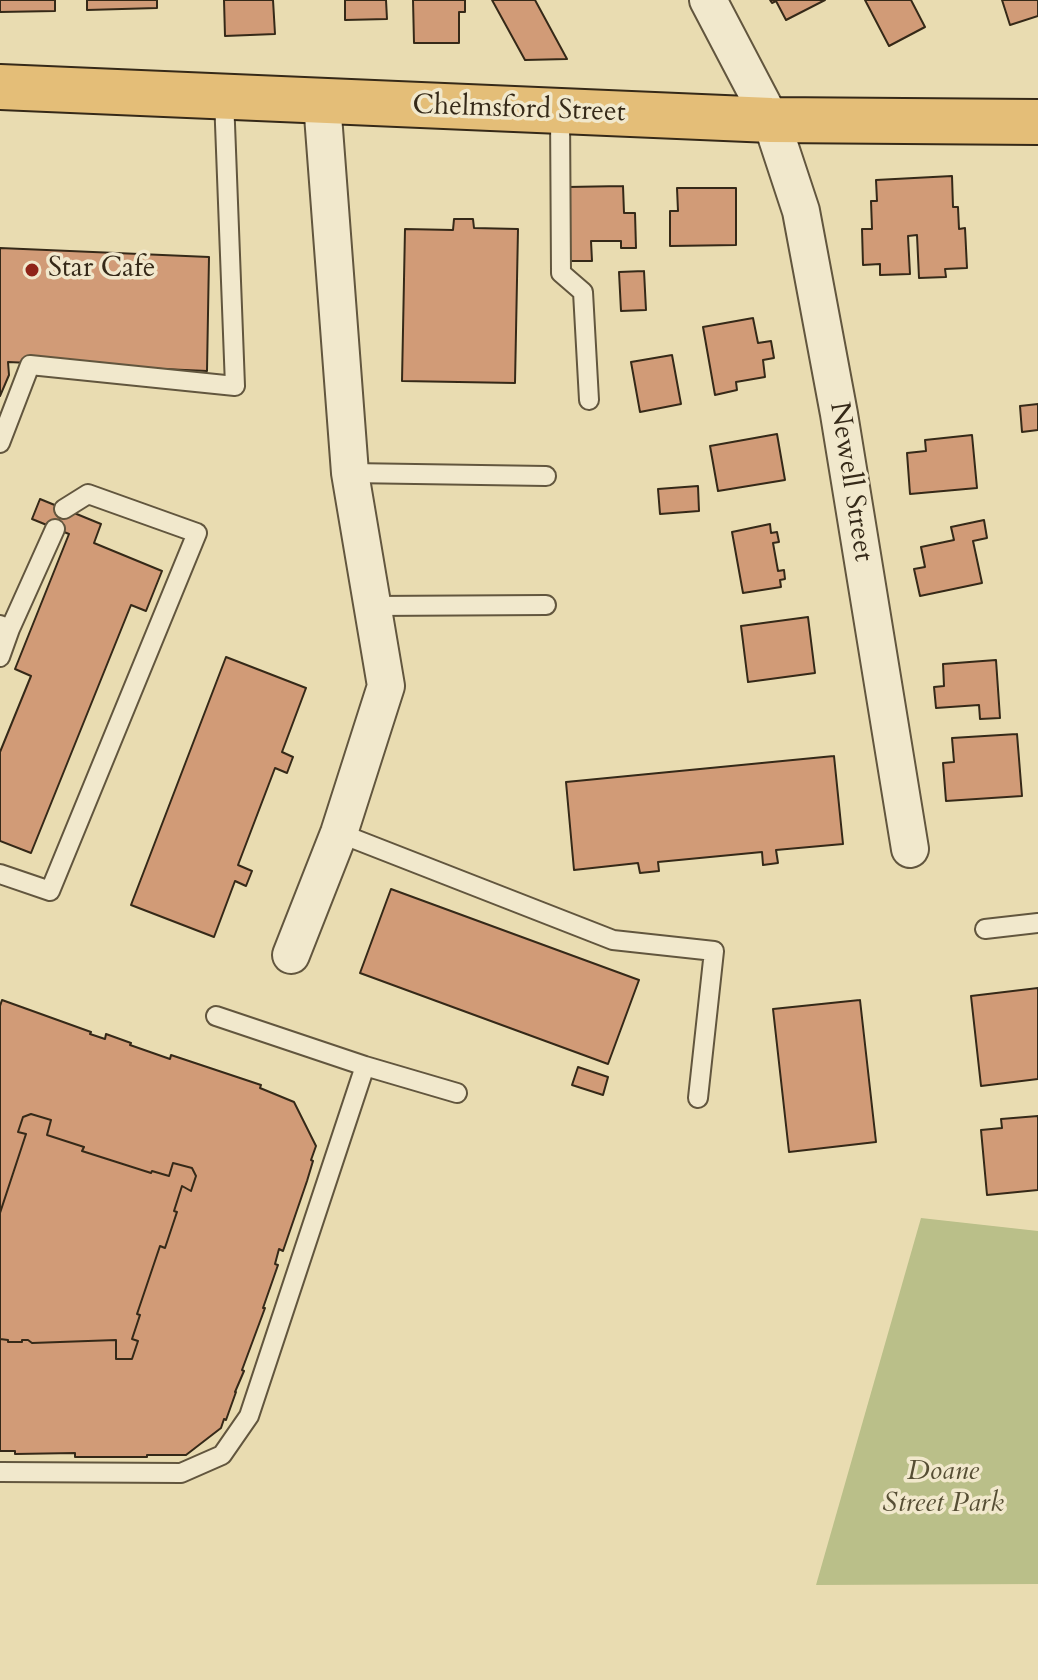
<!DOCTYPE html>
<style>
body{margin:0}
canvas{display:block;background:#e9dcb1}
</style>
<canvas width="1038" height="1680"></canvas>
<script>
const ctx = document.querySelector('canvas').getContext('2d');
ctx.lineJoin = 'round';
function fill(path, color) { ctx.fillStyle = color; ctx.fill(path, 'evenodd'); }
const toPath = rows => new Path2D(rows.map(r => 'M' + r).join(''));
function strokePath(path, color, width, dash) { ctx.strokeStyle = color; ctx.lineWidth = width; ctx.lineCap = dash ? 'butt' : 'round'; ctx.setLineDash(dash || []); ctx.stroke(path); }
function drawText(font, color, halo, rows, align = 'center') {
  ctx.font = font + ' Cardo,serif'; ctx.lineWidth = 7; ctx.setLineDash([]); ctx.textBaseline = 'middle'; ctx.strokeStyle = halo; ctx.fillStyle = color; for (const [text, x, y, turn = 0] of rows) {
    ctx.save(); ctx.translate(x, y); ctx.rotate((+turn || 0) * Math.PI / 180); ctx.textAlign = isNaN(turn) ? turn : align; if (halo) ctx.strokeText(text, 0, 0); ctx.fillText(text, 0, 0); ctx.restore();
  }
}
fill(toPath([
 [921,1218,1038,1231,1038,1584,816,1585]
]), '#babf89');
const building = toPath([
 [0,0,55,0,55,11,0,12,0,0],
 [87,0,157,0,157,8,87,10,87,0],
 [224,0,273,0,275,34,225,36,224,0],
 [345,0,386,0,387,19,345,20,345,0],
 [413,0,465,0,465,12,459,12,459,43,414,43,413,0],
 [492,0,535,0,567,59,525,60,492,0],
 [770,0,825,0,786,20,776,1,772,3,770,0],
 [865,0,911,0,925,27,889,46,865,0],
 [1002,0,1038,0,1038,16,1010,25,1002,0],
 [952,176,953,207,958,207,959,229,965,228,967,268,945,269,946,277,919,278,917,235,908,236,910,274,880,275,880,264,863,265,862,229,872,229,871,201,877,201,876,180,952,176],
 [623,186,624,213,635,213,636,248,621,248,621,241,591,241,592,261,568,261,567,187,623,186],
 [677,188,736,188,736,245,670,246,670,211,678,211,677,188],
 [454,219,473,219,474,228,518,229,515,383,402,381,405,229,453,230,454,219],
 [0,248,209,257,207,371,8,362,9,375,0,396,0,248],
 [644,271,646,310,621,311,619,272,644,271],
 [753,318,758,343,771,341,774,358,763,360,765,377,736,382,737,390,715,395,703,327,753,318],
 [672,355,681,404,640,412,631,362,672,355],
 [1038,404,1038,430,1022,432,1020,406,1038,404],
 [777,434,785,480,718,491,710,446,777,434],
 [972,435,977,488,910,494,907,453,926,451,925,440,972,435],
 [698,486,699,511,660,514,658,489,698,486],
 [40,499,101,524,94,543,162,571,146,611,131,605,31,853,0,841,0,752,31,676,15,669,69,534,32,519,40,499],
 [984,520,987,538,973,541,982,583,920,596,914,569,925,567,921,547,954,540,951,527,984,520],
 [770,524,771,533,777,532,779,542,773,543,778,571,784,570,785,579,780,580,781,587,743,593,732,532,770,524],
 [808,617,815,673,748,682,741,626,808,617],
 [226,657,306,688,282,752,293,757,287,773,275,768,238,865,252,871,246,886,235,881,214,937,131,905,226,657],
 [996,660,1000,718,980,719,979,705,936,708,934,687,944,686,943,664,996,660],
 [1017,734,1022,796,946,801,943,763,954,762,952,738,1017,734],
 [834,756,843,844,776,850,778,863,763,865,762,852,658,862,659,871,640,873,638,863,574,870,566,782,834,756],
 [391,889,639,980,608,1064,360,973,391,889],
 [1038,988,1038,1079,981,1086,971,996,1038,988],
 [2,1000,91,1032,90,1034,105,1039,106,1034,131,1043,130,1045,170,1059,171,1055,261,1085,260,1088,294,1102,316,1146,311,1160,313,1161,307,1181,283,1251,279,1249,275,1264,278,1265,263,1308,265,1308,242,1370,244,1371,235,1392,236,1392,226,1420,224,1419,221,1428,186,1455,147,1455,147,1457,75,1457,75,1453,15,1454,15,1451,0,1451,0,1339,8,1340,8,1342,22,1342,22,1340,28,1340,32,1343,116,1340,116,1359,132,1359,138,1341,132,1339,140,1315,137,1314,160,1246,165,1248,177,1212,174,1211,182,1186,191,1191,196,1176,192,1168,173,1163,169,1176,152,1171,151,1173,82,1151,84,1147,47,1135,51,1120,31,1114,23,1117,18,1132,26,1134,0,1213,0,1006,2,1000],
 [860,1000,876,1142,789,1152,773,1009,860,1000],
 [578,1067,608,1077,603,1095,572,1085,578,1067],
 [31,1114,51,1120,47,1135,84,1147,82,1151,151,1173,152,1171,169,1176,173,1163,192,1168,196,1176,191,1191,182,1186,174,1211,177,1212,165,1248,160,1246,137,1314,140,1315,132,1339,138,1341,132,1359,116,1359,116,1340,32,1343,28,1340,22,1340,22,1342,8,1342,8,1340,0,1339,0,1213,26,1134,18,1132,23,1117,31,1114],
 [1038,1116,1038,1190,987,1195,981,1130,1002,1128,1001,1119,1038,1116]
]);
fill(building, '#d19b77');
strokePath(building, '#352918', 2);
const lane = toPath([
 [560,112,561,273,583,292,589,400],
 [0,443,30,365,235,386,224,98],
 [350,473,546,476],
 [373,606,546,605],
 [0,625,10,629,0,657],
 [10,629,55,529],
 [339,833,613,940,714,951,698,1098],
 [0,874,50,891,197,533,88,494,64,509],
 [985,929,1038,923],
 [216,1016,365,1066,457,1093],
 [0,1472,181,1473,222,1455,249,1416,365,1066]
]);
const street = toPath([
 [708,0,771,120,801,211,839,414,910,849],
 [291,955,339,833,386,686,350,473,322,102]
]);
const primary = toPath([
 [0,87,771,120,1038,122]
]);
strokePath(lane, '#62563e', 22);
strokePath(street, '#62563e', 40);
strokePath(primary, '#352918', 48);
strokePath(lane, '#f1e8cc', 18);
strokePath(street, '#f1e8cc', 36);
strokePath(primary, '#e4be78', 44);
for (const [x, y, r, color] of [
 [32,270,8,"#8f2418"]
]) { const dot = new Path2D(); dot.arc(x, y, r, 0, 2 * Math.PI); ctx.fillStyle = color; ctx.fill(dot); strokePath(dot, '#f1e8cc', 3); }
drawText('28px', '#352918', '#f1e8cc', [
 ["Chelmsford Street",519,110,2],
 ["Newell Street",850,482,81]
]);
drawText('28px', '#352918', '#f1e8cc', [
 ["Star Cafe",48,270]
], 'left');
drawText('italic 28px', '#564e34', '#f1e8cc', [
 ["Doane",943,1473],
 ["Street Park",943,1505]
]);
</script>
